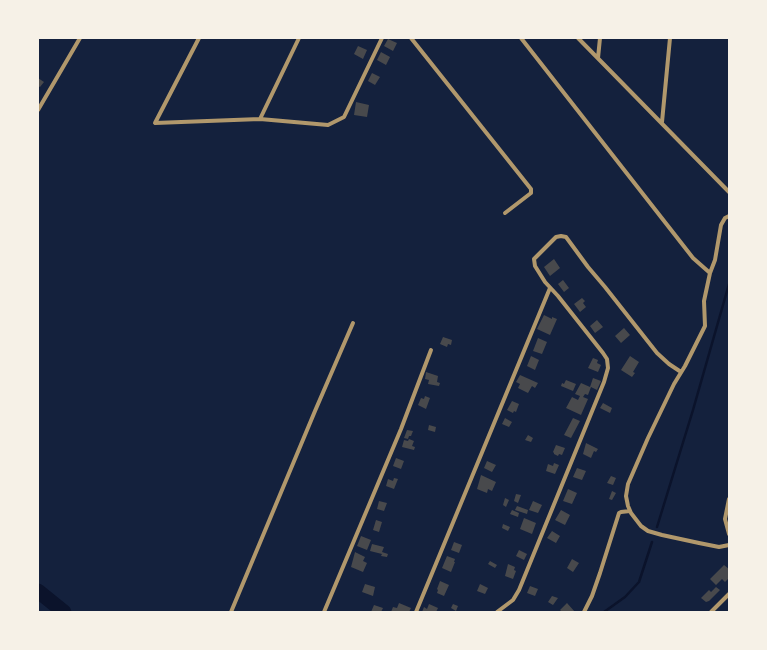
<!DOCTYPE html>
<style>
body{margin:0}
#map{position:relative;width:767px;height:650px;overflow:hidden;background:#14213d;font-family:"Nunito Sans",sans-serif}
canvas{display:block}
.frame{position:absolute;inset:0;border:39px solid #f6f1e7;pointer-events:none}
</style>
<div id="map">
<canvas width="767" height="650"></canvas>
<div class="frame"></div>
</div>
<script>
const ctx = document.querySelector('canvas').getContext('2d');
ctx.lineJoin = 'round';
const toPath = rows => new Path2D(rows.map(r => 'M' + r).join(''));
function strokePath(path, color, width, dash) { ctx.strokeStyle = color; ctx.lineWidth = width; ctx.lineCap = dash ? 'butt' : 'round'; ctx.setLineDash(dash || []); ctx.stroke(path); }
function fill(path, color) { ctx.fillStyle = color; ctx.fill(path, 'evenodd'); }
strokePath(toPath([
 [657,527,693,410,729,284],
 [604,612,625,597,639,582,652,542]
]), '#0b132b', 2.5);
strokePath(toPath([
 [38,591,64,612]
]), '#0b132b', 15);
fill(toPath([
 [388,39,397,43,393,51,384,46],
 [358,46,367,50,363,59,354,54],
 [381,52,390,57,386,65,377,60],
 [372,73,380,77,375,85,368,81],
 [38,78,44,82,40,87,38,86],
 [356,102,369,105,367,117,354,115],
 [554,259,560,268,550,276,544,267],
 [563,280,569,288,564,292,558,284],
 [582,298,585,301,583,303,586,307,580,312,574,304],
 [544,315,552,319,552,317,557,319,550,335,537,329],
 [597,320,603,327,595,333,590,326],
 [624,328,630,335,621,343,615,336],
 [443,337,452,340,451,345,448,344,447,347,440,344],
 [538,338,547,342,542,354,533,351],
 [531,356,539,360,535,370,527,366],
 [630,356,639,362,633,372,635,373,632,377,621,370],
 [593,358,598,360,597,363,601,365,598,372,588,368],
 [426,372,438,376,437,382,440,383,439,386,428,384,429,380,425,379],
 [520,375,538,383,535,388,532,386,528,393,518,388,520,384,516,382],
 [593,378,601,381,597,390,591,387,588,395,585,394,583,397,588,399,581,415,566,408,572,397,578,400,580,396,575,394,581,383,590,387],
 [566,380,576,384,573,391,561,386,562,383,564,384],
 [425,396,430,398,426,409,418,405,421,398,424,399],
 [512,401,519,404,516,412,514,411,513,413,507,410],
 [603,403,612,408,610,413,600,408],
 [505,418,512,422,509,427,502,424],
 [573,418,580,421,571,438,564,435],
 [429,425,436,427,435,432,428,430],
 [407,430,413,431,411,436,409,436,408,439,404,438],
 [528,435,533,438,531,442,525,440],
 [409,439,414,441,412,446,415,447,414,450,402,447,404,440,408,441],
 [586,443,598,449,596,452,594,451,591,458,583,454],
 [556,445,565,448,562,455,559,454,558,456,554,454,554,453,553,452],
 [396,458,404,461,401,469,393,466],
 [487,461,496,465,492,472,484,468],
 [554,463,559,465,555,474,546,471,548,464,553,466],
 [577,468,586,471,582,480,573,477],
 [481,475,496,482,492,491,488,489,487,493,477,489],
 [611,476,616,478,613,485,607,483],
 [394,478,398,479,394,489,386,486,388,479,393,481],
 [568,489,577,493,572,504,563,501],
 [612,491,616,493,612,500,609,499],
 [516,494,521,495,518,503,514,501],
 [505,498,509,500,506,507,503,505],
 [379,501,387,503,384,511,377,509],
 [533,501,542,505,538,513,529,510],
 [517,506,528,510,527,514,515,510],
 [512,510,519,513,518,517,510,514],
 [561,510,570,515,565,525,555,520],
 [524,518,536,523,532,534,520,529],
 [376,520,382,522,379,532,373,530],
 [503,524,510,527,508,531,502,528],
 [552,531,560,536,556,543,547,538],
 [361,536,371,540,367,550,357,546],
 [454,542,462,545,459,553,451,550],
 [372,544,384,547,382,552,388,554,387,557,381,556,382,554,370,551],
 [519,550,527,554,524,560,516,556],
 [355,552,365,557,363,561,367,563,363,572,351,567],
 [447,556,455,559,454,562,455,562,451,572,442,568],
 [572,559,579,563,573,572,567,568],
 [490,561,497,565,495,568,488,564],
 [508,564,515,567,514,570,516,571,513,579,505,576],
 [724,565,729,569,729,578,725,582,722,579,716,585,710,579],
 [440,581,449,585,444,596,437,593,438,590,437,589],
 [365,584,375,587,373,596,362,592],
 [480,584,488,588,485,594,477,591],
 [530,586,538,589,535,596,527,593],
 [716,587,720,590,709,601,706,602,701,598,709,590,711,592],
 [552,596,558,598,553,605,548,602],
 [399,603,411,608,409,612,391,612,393,607,397,608],
 [567,603,575,612,562,612,560,610],
 [429,604,438,608,436,612,422,612,424,607,427,609],
 [453,604,458,606,456,611,451,608],
 [374,605,383,608,381,612,371,612]
]), '#48494c');
strokePath(toPath([
 [199,38,155,123,260,119,328,125,344,117,382,38],
 [411,38,531,189,531,193,505,213],
 [521,38,693,258,710,273],
 [578,38,729,192],
 [598,58,600,38],
 [38,110,80,38],
 [260,119,299,38],
 [662,122,670,38],
 [729,216,725,218,721,225,715,260,710,273,704,301,705,326,685,366,674,384,648,438,628,484,626,496,628,506,631,513,641,526,648,531,662,535,699,543,719,547,729,545],
 [729,499,725,519,729,534],
 [231,612,315,411,353,323],
 [324,612,401,429,431,350],
 [416,612,550,288],
 [497,612,513,600,519,590,604,382,608,368,607,359,603,353,558,296,545,282,535,266,534,259,556,237,561,236,566,237,588,267,605,287,657,353,669,364,681,372],
 [584,612,592,596,600,573,619,513,621,512,630,511],
 [711,612,729,594]
]), '#b1986c', 4);
</script>
